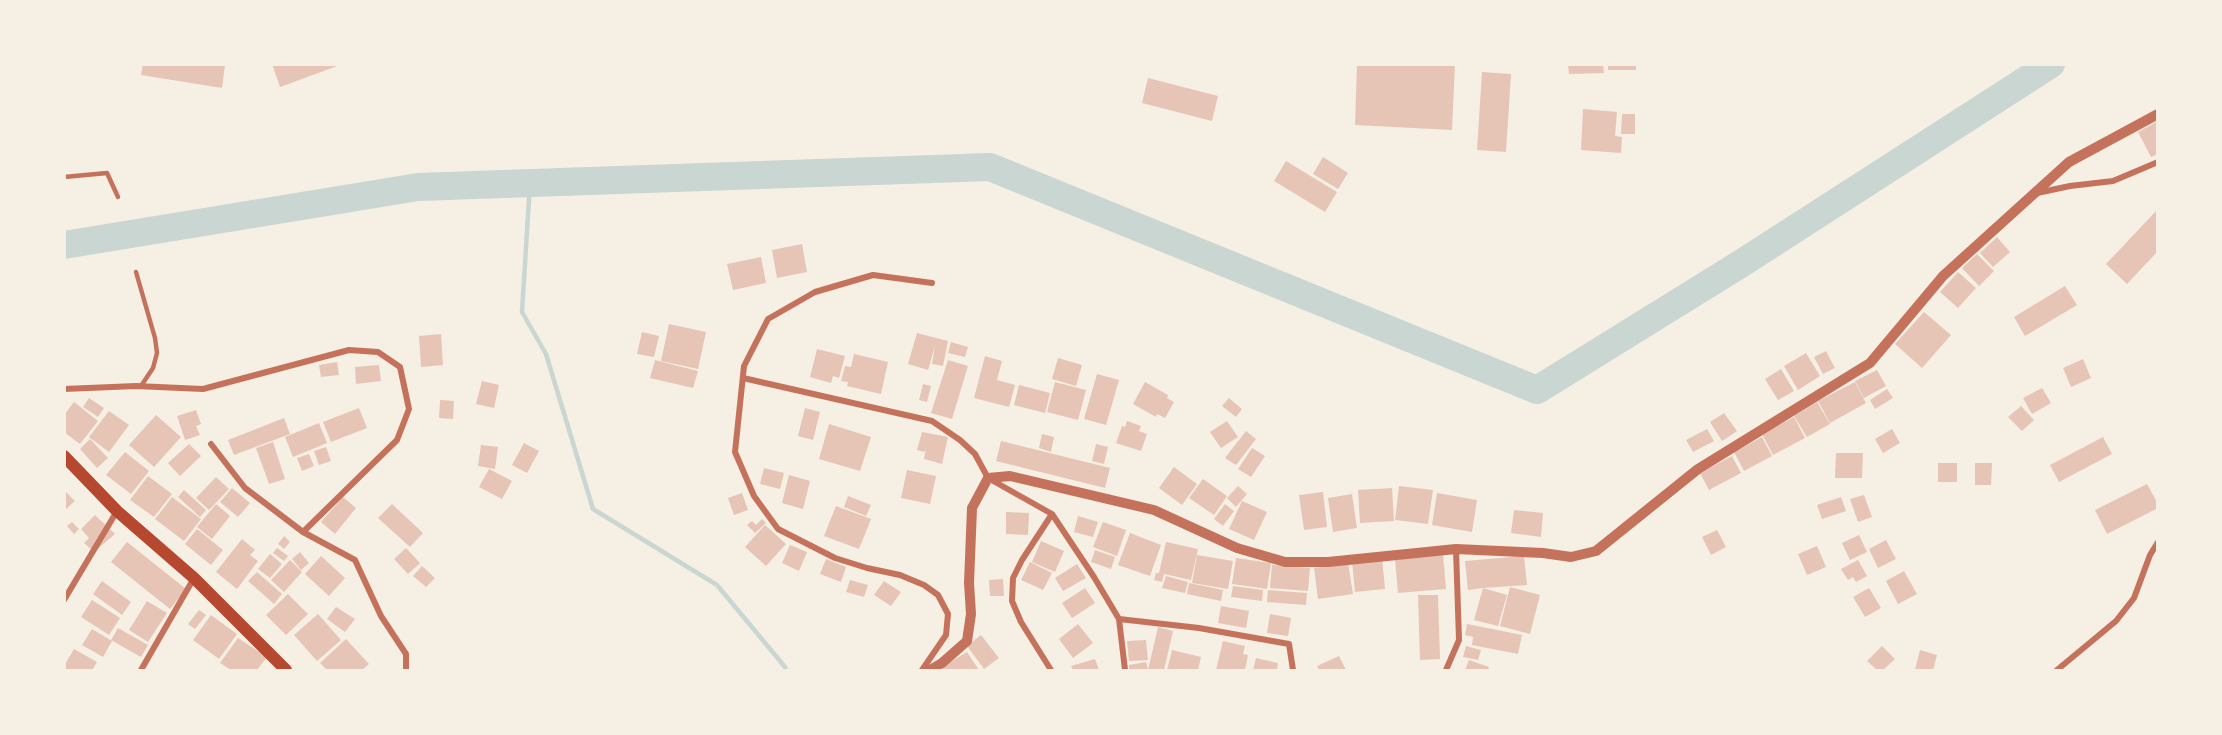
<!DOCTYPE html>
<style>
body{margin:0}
#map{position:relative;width:2222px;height:735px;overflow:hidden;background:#f6efe4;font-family:"DejaVu Sans",sans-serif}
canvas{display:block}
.frame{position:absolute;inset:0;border:66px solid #f6efe4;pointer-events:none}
</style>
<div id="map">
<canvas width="2222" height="735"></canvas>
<div class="frame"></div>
</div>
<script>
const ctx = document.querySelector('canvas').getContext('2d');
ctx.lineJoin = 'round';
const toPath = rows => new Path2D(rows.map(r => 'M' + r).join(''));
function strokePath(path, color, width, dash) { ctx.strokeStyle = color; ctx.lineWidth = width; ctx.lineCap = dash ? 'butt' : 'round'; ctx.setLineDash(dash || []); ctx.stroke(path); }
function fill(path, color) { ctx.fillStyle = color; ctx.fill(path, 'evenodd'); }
strokePath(toPath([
 [530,183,522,312,546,354,593,509,717,585,785,667,786,670]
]), '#c9d6d2', 4.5);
strokePath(toPath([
 [64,245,418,187,990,167,1537,390,1742,263,2051,64]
]), '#c9d6d2', 28);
fill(toPath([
 [143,64,222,64,225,65,222,88,141,75],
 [272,64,340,64,340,65,280,87],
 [1357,64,1455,64,1452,130,1355,125],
 [1568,64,1603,64,1604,73,1569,74],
 [1608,64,1636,64,1636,70,1608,70],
 [1482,72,1511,74,1506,152,1477,150],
 [1148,78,1218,96,1212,121,1142,103],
 [1583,109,1617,112,1615,136,1622,137,1621,153,1581,150],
 [1622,114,1635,114,1635,134,1621,134],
 [2158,121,2158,154,2151,157,2138,132],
 [1323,157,1348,173,1338,189,1313,174],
 [1286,161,1337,192,1325,212,1274,181],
 [2158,209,2158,251,2127,284,2106,264],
 [1997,237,2010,252,1993,267,1980,253],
 [802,244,807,272,777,278,772,250],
 [1977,254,1994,271,1979,286,1962,268],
 [761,257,766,283,733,290,727,264],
 [1958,272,1976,288,1958,308,1940,292],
 [2065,286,2077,305,2025,336,2014,317],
 [1924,312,1951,335,1922,368,1895,344],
 [669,324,706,332,698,369,661,361],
 [642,332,659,336,654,357,637,354],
 [917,333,948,341,943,366,932,364,935,346,928,370,908,364],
 [441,334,443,365,421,367,419,336],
 [951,342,968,347,965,357,948,353],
 [817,349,845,356,839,378,833,376,831,383,810,377],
 [1826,351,1835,368,1823,374,1814,357],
 [1806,353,1820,376,1798,390,1784,366],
 [854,354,888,362,881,394,847,386,848,382,841,381,845,366,851,367],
 [985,356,1002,361,997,380,1015,385,1009,407,974,398],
 [1058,358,1082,365,1076,386,1052,379],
 [2083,359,2091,378,2071,387,2063,368],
 [655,360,698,371,693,388,650,378],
 [948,360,968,366,952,419,931,413],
 [337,362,339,375,321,377,319,365],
 [379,365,381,381,356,384,355,367],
 [1781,369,1794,391,1778,400,1765,379],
 [1877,370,1886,386,1864,398,1855,381],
 [1097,374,1119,380,1106,425,1084,419],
 [482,381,499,385,494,408,476,404],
 [1055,382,1086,390,1078,420,1047,412],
 [1145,382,1168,395,1167,398,1174,402,1165,418,1157,414,1156,417,1133,404],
 [1855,382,1866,403,1830,423,1818,401],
 [923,384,931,386,927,402,919,400],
 [1019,385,1050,393,1045,413,1014,405],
 [2042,388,2051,403,2032,414,2023,398],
 [1887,389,1893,398,1875,409,1870,400],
 [89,398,104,408,98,417,83,407],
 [1229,398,1242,409,1236,417,1222,406],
 [440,400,454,401,453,419,439,418],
 [74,402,98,421,80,444,64,432,64,415],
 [1817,402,1830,424,1807,437,1794,416],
 [2021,406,2034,420,2022,431,2008,417],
 [359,408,367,428,331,442,323,422],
 [805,408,820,412,813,440,798,436],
 [196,410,201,424,196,426,200,435,185,440,177,416],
 [109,411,129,425,109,452,89,437],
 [1724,413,1737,431,1722,441,1710,422],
 [156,415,181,437,154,467,129,445],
 [1794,417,1805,438,1773,455,1762,434],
 [284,418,290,434,234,455,228,440],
 [1127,421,1141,426,1139,431,1147,434,1141,451,1116,443,1122,426,1125,427],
 [1227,421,1238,437,1221,448,1210,432],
 [319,423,327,443,293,457,285,437],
 [829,424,871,437,860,471,819,459],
 [1707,429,1714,441,1693,452,1686,440],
 [1892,429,1900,443,1883,453,1875,439],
 [1246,431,1256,439,1236,465,1225,458],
 [922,432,948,437,942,464,924,459,927,444,925,452,917,450],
 [1042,434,1054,437,1051,452,1039,448],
 [1762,437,1772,456,1744,471,1734,452],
 [2103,437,2112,454,2059,482,2050,465],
 [90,439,108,458,97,468,80,449],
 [1001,441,1110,468,1105,488,996,461],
 [273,442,285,479,269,484,256,448],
 [524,443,539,451,527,473,512,465],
 [189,444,201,456,180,476,168,463],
 [1096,444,1108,447,1104,464,1092,461],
 [481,445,498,447,495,469,478,466],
 [326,447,331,461,319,465,314,451],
 [1252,448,1265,456,1251,477,1238,469],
 [125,452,149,471,131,494,106,475],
 [1836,453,1863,453,1862,478,1835,478],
 [309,454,314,466,302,471,297,458],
 [1732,456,1741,473,1709,490,1700,473],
 [1938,463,1957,463,1957,482,1938,482],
 [1975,463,1992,463,1991,485,1975,485],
 [1174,467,1197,484,1182,505,1159,488],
 [764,468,784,473,780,489,760,484],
 [489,469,512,481,502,499,479,487],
 [907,470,936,476,930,504,901,498],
 [789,475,810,481,803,509,782,503],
 [148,476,172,494,154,517,130,500],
 [216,477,229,489,209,510,196,498],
 [1203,479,1227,496,1214,515,1189,498],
 [2147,484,2158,504,2158,508,2107,534,2095,510],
 [1238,486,1247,494,1236,507,1227,498],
 [1399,486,1433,490,1428,524,1395,520],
 [232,488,250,503,238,517,220,502],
 [1392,488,1394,521,1360,523,1358,490],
 [64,490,75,501,64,511],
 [184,490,206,510,200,517,178,497],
 [1323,492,1327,527,1304,530,1299,495],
 [742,493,748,510,734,515,728,498],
 [1437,493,1477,500,1472,532,1432,525],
 [1352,494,1357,528,1333,532,1328,498],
 [1864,495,1872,517,1858,522,1850,499],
 [848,496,871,505,866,516,844,507],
 [172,497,201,519,184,541,155,519],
 [343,497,356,508,335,534,321,522],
 [1841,497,1846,511,1822,519,1817,505],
 [1242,501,1267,512,1254,540,1229,529],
 [216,504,230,516,212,539,197,527],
 [392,504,423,533,410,547,378,518],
 [1225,504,1234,511,1223,526,1214,519],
 [836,506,871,519,859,549,824,536],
 [1514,510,1543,513,1541,537,1511,533],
 [1006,512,1029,513,1028,535,1006,534],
 [95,515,115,534,94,552,84,543,89,538,81,529],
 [1078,516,1098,522,1093,537,1074,532],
 [762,519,766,523,755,533,747,525,752,521,756,525],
 [72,522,79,529,74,534,67,526],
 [1103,522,1126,530,1117,556,1093,547],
 [765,525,786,544,766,566,745,547],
 [197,529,223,550,211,565,185,544],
 [1717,530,1726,547,1711,555,1702,537],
 [1130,533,1161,545,1150,576,1118,565],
 [1859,535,1867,552,1850,560,1842,543],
 [284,536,290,542,284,549,278,544],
 [242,539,255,550,250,555,258,561,237,589,216,572],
 [1886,540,1896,559,1878,568,1869,549],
 [1041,541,1064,551,1055,572,1032,562],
 [127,542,186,589,170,609,111,562],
 [1166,542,1198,549,1191,580,1164,574,1162,582,1154,580,1156,573,1159,573],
 [790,545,807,552,799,571,782,563],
 [1817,546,1826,567,1807,575,1798,554],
 [277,548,288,556,284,561,273,553],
 [406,548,420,563,408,574,394,559],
 [1095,550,1115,557,1111,569,1091,562],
 [300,552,309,563,301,570,292,559],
 [270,554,282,564,270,578,258,569],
 [1197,555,1233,561,1228,589,1192,583],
 [1443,555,1446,589,1398,593,1395,559],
 [321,556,345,578,329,596,305,574],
 [1524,556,1527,585,1483,588,1507,595,1498,626,1474,620,1483,588,1468,590,1465,561],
 [1236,558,1271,563,1267,589,1232,584],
 [1382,558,1385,589,1355,592,1352,562],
 [826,559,846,567,841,582,820,574],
 [290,560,302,572,284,592,271,580],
 [1858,560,1867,576,1856,582,1853,577,1848,580,1841,569],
 [1030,562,1052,573,1043,590,1021,580],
 [1348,563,1353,594,1318,599,1314,568],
 [1077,564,1086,578,1063,591,1055,578],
 [1272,565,1310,568,1308,591,1270,588],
 [422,566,435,578,426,587,413,576],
 [1904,571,1917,594,1898,604,1886,581],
 [257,572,282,594,274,604,248,581],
 [1166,576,1188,582,1185,593,1162,588],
 [1003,579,1004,596,990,596,989,580],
 [850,580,868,585,864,597,846,592],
 [102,581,131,602,122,615,93,594],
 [884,581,901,592,891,606,874,595],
 [1189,583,1223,590,1221,601,1187,594],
 [1233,586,1263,590,1262,601,1231,597],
 [1510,587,1540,595,1530,634,1500,626],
 [1085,588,1095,603,1072,618,1062,603],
 [1869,588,1881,608,1865,617,1853,597],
 [1268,590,1307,593,1306,605,1267,602],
 [288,594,308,614,286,635,266,615],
 [1418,595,1438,595,1440,659,1420,660],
 [92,600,120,618,109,635,81,617],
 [147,601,167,613,148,642,129,630],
 [1221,606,1249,611,1246,628,1218,623],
 [336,607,355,619,345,632,327,619],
 [199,610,206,615,195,629,188,624],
 [318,614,341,640,317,661,294,635],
 [1270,614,1291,618,1288,636,1267,633],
 [211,615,237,634,219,659,193,640],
 [1078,624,1093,643,1073,658,1059,639],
 [1467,624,1522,635,1518,654,1472,645,1473,637,1465,635],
 [1158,627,1173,631,1164,670,1148,670],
 [118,628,148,645,141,657,111,640],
 [92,629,112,641,103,657,82,645],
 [981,635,999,658,984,669,967,646],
 [238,638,267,657,257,670,231,670,220,663],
 [346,639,369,664,362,670,327,670,320,663],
 [1146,640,1148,660,1129,661,1127,641],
 [1223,641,1245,646,1243,654,1248,655,1245,670,1216,670],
 [1466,646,1481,650,1478,660,1463,657],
 [1882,646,1895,659,1883,670,1877,670,1867,661],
 [74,649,97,662,92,670,64,670,64,666],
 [1172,650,1201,657,1198,670,1167,670],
 [1920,650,1937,655,1933,670,1915,670],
 [967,652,979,670,944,670,942,667],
 [1339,656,1346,670,1319,670,1317,666],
 [1256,658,1278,663,1277,670,1253,670],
 [1095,659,1099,670,1073,670,1071,666],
 [1469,660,1489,667,1488,670,1465,670],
 [1146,662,1148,670,1129,670,1129,665]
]), '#e6c5b7');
strokePath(toPath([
 [64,177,107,173,118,197],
 [136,272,155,338,157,353,153,368,141,386]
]), '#c5725c', 4.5);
strokePath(toPath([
 [2037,193,2070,186,2113,181,2158,162],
 [743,378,932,421,960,440,975,454,988,478,1052,514,1094,577,1119,619],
 [64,389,136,386,203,389,349,350,378,352,400,367,409,409,397,440,303,532],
 [211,444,245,488,303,532,355,560,381,616,406,654,406,670],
 [64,600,117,511],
 [141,670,194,578],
 [922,670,946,635,948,614,938,595,924,585,900,575,867,568,835,558,778,529,754,496,735,452,744,366,768,319,815,292,873,275,932,283],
 [1051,670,1021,622,1012,601,1013,578,1022,560,1052,514],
 [1125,670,1119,619,1199,628,1289,644,1293,670],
 [1446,670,1459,640,1456,549],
 [2057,670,2116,621,2134,598,2150,555,2158,542]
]), '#c5725c', 6);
strokePath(toPath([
 [930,670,942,663,967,641,971,614,969,583,972,508,988,478,1010,476,1154,510,1237,548,1285,562,1328,562,1456,549,1543,553,1571,557,1596,551,1698,469,1870,363,1943,276,2069,162,2158,114]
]), '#c5725c', 10);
strokePath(toPath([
 [64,456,117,511,194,578,286,670]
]), '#b5482f', 12);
</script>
